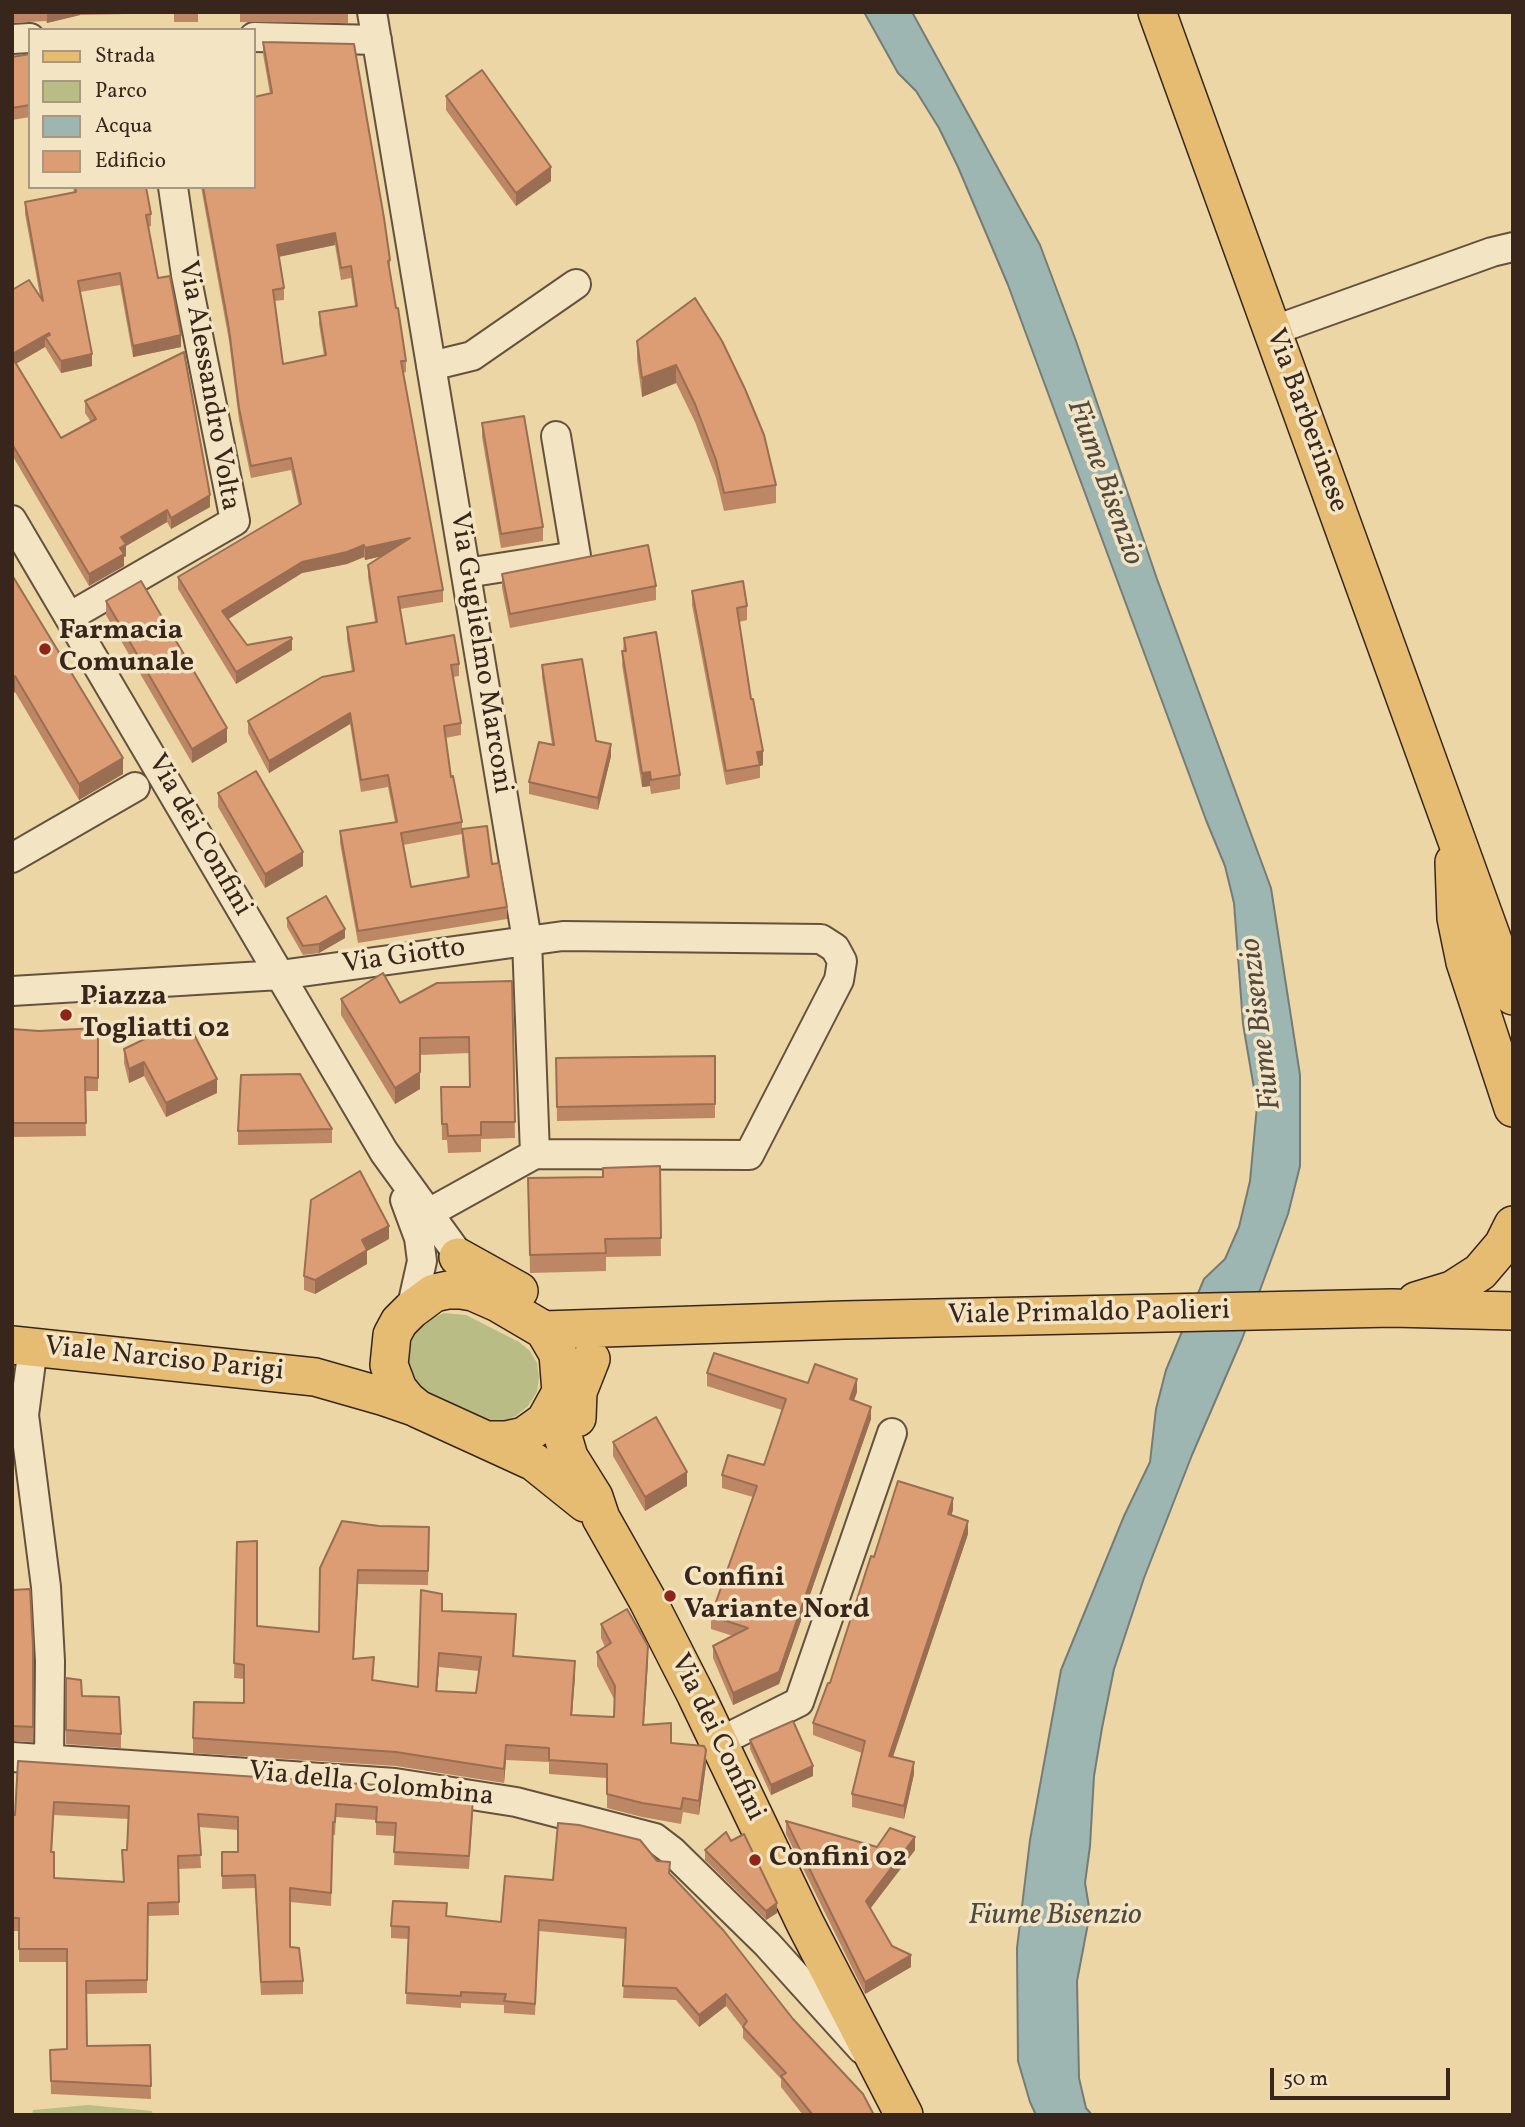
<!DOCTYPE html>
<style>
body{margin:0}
#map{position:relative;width:1525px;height:2127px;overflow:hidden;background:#ecd6a5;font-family:Vollkorn,serif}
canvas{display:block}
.frame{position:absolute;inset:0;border:14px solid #38261c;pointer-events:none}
.legend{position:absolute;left:28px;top:28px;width:228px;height:161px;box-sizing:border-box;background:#f3e4c4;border:2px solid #a89881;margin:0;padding:9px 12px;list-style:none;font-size:21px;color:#38261c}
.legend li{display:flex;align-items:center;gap:14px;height:35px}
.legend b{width:35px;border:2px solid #a89881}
.scale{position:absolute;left:1270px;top:2068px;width:180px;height:32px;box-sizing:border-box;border:4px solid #38261c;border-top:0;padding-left:9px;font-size:21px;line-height:24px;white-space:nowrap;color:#38261c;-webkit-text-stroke:5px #f3e4c4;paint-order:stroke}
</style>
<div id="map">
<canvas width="1525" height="2127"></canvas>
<div class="frame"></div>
<ul class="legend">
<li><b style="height:9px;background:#e6bb72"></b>Strada</li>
<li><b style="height:19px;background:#b9bd85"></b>Parco</li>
<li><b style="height:19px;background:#9db6b2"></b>Acqua</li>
<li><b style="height:19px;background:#dc9d75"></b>Edificio</li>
</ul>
<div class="scale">50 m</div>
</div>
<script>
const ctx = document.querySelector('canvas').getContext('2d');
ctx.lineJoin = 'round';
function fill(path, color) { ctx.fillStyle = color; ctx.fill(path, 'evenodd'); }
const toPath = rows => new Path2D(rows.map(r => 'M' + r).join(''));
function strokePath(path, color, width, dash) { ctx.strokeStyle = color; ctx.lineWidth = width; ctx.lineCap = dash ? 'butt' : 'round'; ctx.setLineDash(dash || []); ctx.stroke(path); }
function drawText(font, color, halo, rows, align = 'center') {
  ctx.font = font + ' Vollkorn,serif'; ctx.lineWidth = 7; ctx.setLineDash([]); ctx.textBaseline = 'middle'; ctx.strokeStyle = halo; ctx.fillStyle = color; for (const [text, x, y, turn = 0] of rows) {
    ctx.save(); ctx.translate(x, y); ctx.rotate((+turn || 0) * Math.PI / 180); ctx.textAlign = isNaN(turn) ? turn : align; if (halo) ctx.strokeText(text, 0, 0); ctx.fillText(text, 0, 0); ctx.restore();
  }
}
fill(toPath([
 [444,1313,466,1315,519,1342,530,1351,537,1363,539,1377,537,1392,528,1406,516,1416,496,1424,481,1423,422,1392,412,1377,408,1364,413,1334,426,1321],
 [88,2105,152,2111,153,2115,32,2115,33,2110]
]), '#b9bd85');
const water = toPath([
 [864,12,912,12,1040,245,1076,341,1157,579,1271,888,1300,1075,1300,1166,1288,1214,1242,1339,1192,1455,1144,1578,1114,1669,1102,1728,1094,1776,1090,1846,1085,1883,1090,1913,1077,1981,1079,2078,1086,2108,1092,2115,1036,2115,1030,2102,1018,2061,1017,1948,1030,1840,1061,1670,1124,1516,1150,1462,1156,1409,1166,1370,1204,1279,1225,1259,1239,1227,1250,1181,1257,1106,1243,1024,1234,903,1225,866,1206,820,1008,285,958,167,939,128,916,91,898,73,864,12]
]);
fill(water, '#9db6b2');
strokePath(water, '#757c76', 2);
const minor = toPath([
 [372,12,527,940,535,1154],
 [254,37,377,40],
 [12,39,30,38],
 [1272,331,1492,252,1513,247],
 [431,366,472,356,576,284],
 [12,520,384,1152,471,1272],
 [466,573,576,556,556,436],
 [69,617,235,521,186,275,173,187],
 [12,858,135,787],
 [12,991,280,975,563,936,821,939,835,948,842,961,839,980,749,1155,535,1154,427,1214],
 [405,1200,419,1238,422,1261,411,1310],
 [33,1347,24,1415,46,1587,50,1661,49,1760],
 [719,1742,799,1702,892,1433],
 [12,1757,395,1783,516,1802,655,1838,672,1851,767,1944,862,2049]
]);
const major = toPath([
 [1157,12,1513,996],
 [1454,862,1456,918,1465,962,1513,1108],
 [458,1257,519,1291],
 [1416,1301,1452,1290,1480,1272,1503,1245,1513,1225],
 [544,1330,844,1320,1392,1308,1513,1311],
 [12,1345,315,1377,385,1397,417,1408],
 [554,1406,569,1457,594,1497,601,1518,648,1601,696,1695,805,1923,904,2115],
 [577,1418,578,1392,591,1359],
 [486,1440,506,1440,524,1436,545,1421,561,1392,558,1354,544,1330,498,1303,473,1292,461,1290,448,1290,434,1293,411,1310,399,1322,392,1335,389,1365,398,1389,407,1400,418,1409,486,1440,534,1462,585,1503]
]);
strokePath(minor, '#65523e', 32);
strokePath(major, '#38261c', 40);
strokePath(minor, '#f3e4c4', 28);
strokePath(major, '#e6bb72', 37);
fill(toPath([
 [12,12,198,12,198,22,174,22,174,13,80,15,47,23,46,21,12,23],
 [240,12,348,12,348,23,240,22],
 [263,42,390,260,390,272,406,361,406,372,403,373,443,590,443,602,400,609,406,644,459,664,459,676,453,677,461,723,461,735,445,738,451,777,462,822,462,834,403,845,411,887,467,877,462,841,462,829,492,864,507,907,507,919,358,943,340,843,340,831,395,822,388,787,361,792,350,724,269,773,248,733,248,721,352,672,347,639,347,627,375,622,368,577,368,565,382,556,365,560,364,557,347,564,302,573,228,619,247,645,292,650,236,684,178,589,178,577,299,506,291,470,251,478,239,420,229,341,201,187,254,187,270,94,263,54],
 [335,245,341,280,351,278,355,306,319,312,319,324,324,356,283,364,274,301,284,300,284,288,279,257],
 [30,54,30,117,12,120,12,57],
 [446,96,551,181,516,206,446,110],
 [73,187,146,187,151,214,151,226,148,227,158,278,181,347,133,357,120,285,80,292,92,366,61,373,45,347,16,364,61,438,91,422,85,413,85,401,210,507,171,529,167,522,126,546,126,556,124,557,124,566,89,586,12,455,12,290,40,296,25,214,25,202,74,193],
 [695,298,776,485,776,503,724,511,716,478,695,422,676,383,642,397,637,360,637,341],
 [482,423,543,527,543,541,501,548,482,437],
 [502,574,656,586,656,600,510,628,502,588],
 [12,575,123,774,79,800,15,692,12,694],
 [692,591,747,606,747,620,739,622,751,699,763,765,760,766,760,778,726,785,692,605],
 [106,601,227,742,192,763,106,615],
 [624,638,680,775,680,789,651,794,650,786,642,787,622,665],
 [542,665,596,741,611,756,598,810,529,794,529,782,552,745,542,677],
 [218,793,303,866,265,888,218,807],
 [287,918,345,938,319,953,303,955,287,927],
 [512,981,515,1138,481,1139,481,1152,448,1153,447,1140,442,1140,441,1087,470,1087,469,1053,420,1055,420,1089,395,1104,341,1015,341,999,400,1003],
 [98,1028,98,1091,85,1091,86,1136,12,1137,12,1029,39,1031],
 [124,1049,217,1093,166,1117,144,1076,129,1083,124,1063],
 [715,1056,715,1118,557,1121,556,1058],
 [332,1129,332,1143,238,1145,238,1131],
 [660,1166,661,1256,606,1257,606,1271,530,1273,528,1178,603,1177],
 [389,1239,367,1251,367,1264,315,1294,304,1290,304,1276],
 [707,1373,808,1383,857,1392,854,1400,871,1419,779,1684,733,1705,713,1658,713,1646,733,1636,711,1629,711,1616,753,1497,722,1488,722,1475,764,1465,782,1410,707,1386],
 [613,1442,687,1486,645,1511,613,1456],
 [953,1510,951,1515,968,1534,893,1757,914,1774,904,1819,852,1807,852,1794,862,1753,813,1735,813,1723,830,1683,874,1557],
 [379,1526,429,1527,428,1585,358,1584,353,1659,374,1671,373,1680,418,1687,442,1611,516,1628,514,1656,575,1675,572,1715,614,1717,614,1699,597,1666,597,1652,605,1647,601,1638,601,1624,648,1660,643,1725,706,1765,699,1815,683,1812,681,1824,642,1817,607,1808,607,1778,549,1774,549,1762,506,1760,504,1783,396,1766,193,1753,193,1738,244,1703,244,1679,234,1678,237,1542,257,1626,319,1632],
 [439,1667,479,1671,476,1693,437,1691],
 [12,1590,33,1646,33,1742,12,1741],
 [66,1730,121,1734,121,1748,66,1744],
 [750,1740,813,1776,771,1795,750,1749],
 [18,1761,473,1812,469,1869,394,1865,395,1836,376,1835,376,1820,336,1817,335,1835,333,1835,331,1906,290,1902,290,1947,303,1981,303,1994,261,1995,255,1888,222,1889,222,1852,238,1852,238,1830,199,1827,201,1868,178,1869,179,1915,148,1916,147,1993,86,1994,87,2046,150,2045,151,2099,51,2094,50,2050,67,2049,67,1962,19,1962,19,1931,12,1931,12,1815,15,1815],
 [54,1815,129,1819,127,1850,122,1850,123,1881,54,1878,52,1852],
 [786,1821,877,1847,915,1850,870,1909,892,1946,911,1967,865,1994,786,1834],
 [731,1841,777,1913,766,1920,705,1860,705,1850],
 [657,1861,670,1874,874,2115,803,2115,781,2087,781,2079,743,2038,743,2028,726,2006,699,2027,676,2000,623,1998,626,1939,539,1931,535,2015,504,2013,504,2005,461,2003,461,2008,406,2004,408,1939,391,1938,391,1926,447,1916,501,1922,553,1880]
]), '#bd8765');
fill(toPath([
 [47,12,80,12,80,15,47,23],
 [551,167,551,181,516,206,516,193],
 [335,233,335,245,277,257,277,245],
 [49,333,49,343,45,337,45,347,12,366,12,354],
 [181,335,181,347,133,357,133,346],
 [92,354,92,366,61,373,61,361],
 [676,365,676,383,642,397,642,378],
 [210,495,210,507,171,529,171,518],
 [167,510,167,522,126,546,126,556,124,557,124,566,89,586,89,574,121,537],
 [410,538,410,550,365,560,365,548],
 [364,545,364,557,347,564,302,573,222,623,222,611,302,562],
 [292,639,292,650,236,684,236,672],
 [15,676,15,692,12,694,12,678],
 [350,713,350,724,269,773,269,761],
 [227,728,227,742,192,763,192,749],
 [611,744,611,756,598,810,598,798],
 [763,751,763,765,760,766,757,752],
 [123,758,123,774,79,800,79,784],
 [650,772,650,786,642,787,642,773],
 [303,852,303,866,265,888,265,874],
 [345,929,345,938,319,953,319,944],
 [144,1062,144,1076,129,1083,129,1069],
 [420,1072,420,1089,395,1104,395,1088],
 [217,1079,217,1093,166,1117,166,1103],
 [389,1226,389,1239,367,1251,367,1264,315,1294,315,1280,362,1240],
 [857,1379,857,1392,850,1411,850,1399],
 [871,1407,871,1419,779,1684,733,1705,733,1693],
 [687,1472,687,1486,645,1511,645,1497],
 [953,1498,953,1510,948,1527,948,1514],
 [968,1521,968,1534,889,1768,889,1756],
 [358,1570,358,1584,353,1674,353,1659],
 [648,1646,648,1660,643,1739,643,1725],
 [439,1653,439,1667,436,1705,436,1691],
 [575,1661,575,1675,571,1729,571,1715],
 [506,1745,506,1760,504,1783,504,1769],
 [706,1750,706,1765,699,1815,699,1801],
 [914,1762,914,1774,904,1819,904,1806],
 [813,1766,813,1776,771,1795,771,1785],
 [915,1837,915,1850,866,1914,866,1901],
 [777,1903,777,1913,766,1920,766,1911],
 [911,1955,911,1967,865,1994,865,1982],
 [726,1994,726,2006,699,2027,699,2015]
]), '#9a6e52');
const building = toPath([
 [263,42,354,44,384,218,390,260,388,261,396,308,398,308,406,361,401,361,443,590,398,597,406,644,454,635,459,664,451,665,461,723,444,726,451,777,453,776,462,822,401,833,411,887,469,877,462,829,487,826,492,864,499,863,507,907,358,931,340,831,397,822,388,775,361,780,350,713,269,761,248,721,322,677,354,671,347,627,377,622,368,565,410,538,365,548,364,545,347,552,302,562,222,611,247,645,291,637,292,639,236,672,178,577,301,504,291,458,251,466,239,408,229,329,203,187,254,187,254,97,272,93,263,42],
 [335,233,341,268,351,266,357,306,319,312,326,355,283,364,273,290,284,288,277,245,335,233],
 [30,54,30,105,12,108,12,57,30,54],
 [482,70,551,167,516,193,446,96,482,70],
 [75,187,146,187,151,214,146,215,158,278,170,276,181,335,133,346,120,273,78,281,92,354,61,361,45,337,50,335,49,333,12,354,12,290,29,280,43,301,25,202,76,192,75,187],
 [695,298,722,341,745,389,764,435,776,485,724,493,716,460,695,404,676,365,642,378,637,341,695,298],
 [184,352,210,495,171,518,167,510,121,537,126,544,120,548,124,554,89,574,12,444,12,357,61,438,96,419,85,401,184,352],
 [524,416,543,527,501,534,482,423,524,416],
 [648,545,656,586,510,614,502,574,648,545],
 [12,575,123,758,79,784,15,676,12,678,12,575],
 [141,581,227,728,192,749,106,601,141,581],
 [743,581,747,606,737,608,751,699,753,699,763,751,757,752,760,765,726,771,692,591,743,581],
 [656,632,680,775,651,780,650,772,642,773,622,651,626,651,624,638,656,632],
 [582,659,596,741,611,744,598,798,529,782,539,742,554,745,542,665,582,659],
 [256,771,303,852,265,874,218,793,256,771],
 [326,896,345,929,319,944,303,946,287,918,326,896],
 [383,973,400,1003,437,983,512,981,515,1122,481,1122,481,1135,448,1136,447,1124,442,1124,441,1087,470,1087,469,1037,420,1038,420,1072,395,1088,341,999,383,973],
 [186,1019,217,1079,166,1103,144,1062,129,1069,124,1049,186,1019],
 [98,1028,98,1078,85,1077,86,1123,12,1123,12,1029,39,1031,98,1028],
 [715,1056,715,1104,557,1107,556,1058,715,1056],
 [300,1074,332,1129,238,1131,241,1075,300,1074],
 [660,1166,661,1238,605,1239,606,1253,530,1255,528,1178,603,1177,603,1168,660,1166],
 [360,1171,389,1226,362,1240,367,1250,315,1280,304,1276,311,1200,360,1171],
 [714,1353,808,1383,815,1364,857,1379,850,1399,871,1407,779,1672,733,1693,713,1646,748,1628,711,1616,757,1486,722,1475,728,1455,764,1465,786,1399,707,1373,714,1353],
 [656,1417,687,1472,645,1497,613,1442,656,1417],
 [898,1481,953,1498,948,1514,968,1521,889,1756,914,1762,904,1806,852,1794,865,1741,813,1723,828,1683,830,1683,871,1556,874,1557,898,1481],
 [342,1521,379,1526,429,1527,428,1571,358,1570,353,1659,374,1657,372,1680,418,1687,421,1590,442,1594,442,1611,516,1614,513,1656,575,1661,571,1715,614,1717,615,1686,597,1652,611,1643,601,1624,627,1609,648,1646,643,1725,671,1723,671,1743,704,1746,706,1750,699,1801,683,1798,681,1809,642,1803,607,1794,607,1764,549,1760,549,1748,506,1745,504,1769,396,1752,193,1738,194,1702,244,1703,244,1665,234,1663,237,1542,257,1541,257,1626,319,1632,320,1568,342,1521],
 [439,1653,481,1657,476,1693,436,1691,439,1653],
 [30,1589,33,1646,33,1727,12,1726,12,1590,30,1589],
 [66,1678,81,1680,82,1696,119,1697,121,1734,66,1730,66,1678],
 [793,1721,813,1766,771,1785,750,1740,793,1721],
 [18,1761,393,1786,473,1799,469,1856,394,1852,396,1823,376,1822,377,1807,336,1804,335,1822,333,1822,331,1893,290,1888,290,1947,299,1948,303,1981,261,1982,255,1875,222,1876,222,1852,238,1852,238,1817,198,1814,201,1855,178,1856,179,1902,148,1903,147,1980,86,1981,87,2046,150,2045,151,2086,51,2081,50,2050,67,2049,67,1949,19,1949,19,1918,12,1918,12,1815,15,1815,18,1761],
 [54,1802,129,1806,127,1850,122,1850,124,1882,54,1878,54,1852,51,1852,54,1802],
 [786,1821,877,1847,890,1828,915,1837,866,1901,892,1946,911,1955,865,1982,786,1821],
 [558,1823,579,1825,640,1840,657,1861,670,1862,669,1873,724,1931,793,2019,863,2094,874,2115,811,2115,812,2114,781,2076,786,2073,743,2027,747,2021,726,1994,699,2015,676,1988,623,1986,626,1928,539,1920,535,2004,504,2001,506,1994,461,1992,461,1996,406,1993,409,1927,391,1926,393,1901,447,1903,446,1916,501,1922,505,1876,553,1880,558,1823],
 [726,1832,731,1841,744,1834,777,1903,766,1911,705,1850,726,1832]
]);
fill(building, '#dc9d75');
strokePath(building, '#9a6e52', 2);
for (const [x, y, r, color] of [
 [45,649,7,"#8f2418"],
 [66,1015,7,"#8f2418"],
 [670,1596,7,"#8f2418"],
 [755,1860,7,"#8f2418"]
]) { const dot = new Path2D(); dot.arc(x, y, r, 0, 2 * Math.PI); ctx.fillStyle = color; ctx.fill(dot); strokePath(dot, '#f3e4c4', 2.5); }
drawText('28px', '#38261c', '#f3e4c4', [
 ["Via Alessandro Volta",207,386,80],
 ["Via Barberinese",1305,421,70],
 ["Via Guglielmo Marconi",479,653,81],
 ["Via dei Confini",198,836,60],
 ["Via Giotto",404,958,-8],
 ["Viale Primaldo Paolieri",1089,1315,-1],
 ["Viale Narciso Parigi",164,1361,6],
 ["Via dei Confini",716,1738,64],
 ["Via della Colombina",371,1786,6]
]);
drawText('bold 28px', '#38261c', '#f3e4c4', [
 ["Farmacia",59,633],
 ["Comunale",59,665],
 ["Piazza",80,999],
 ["Togliatti 02",80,1031],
 ["Confini",684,1580],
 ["Variante Nord",684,1612],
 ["Confini 02",769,1860]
], 'left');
drawText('italic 30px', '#514a42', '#f3e4c4', [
 ["Fiume Bisenzio",1103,483,70],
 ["Fiume Bisenzio",1263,1024,-97],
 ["Fiume Bisenzio",1055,1917]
]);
</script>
